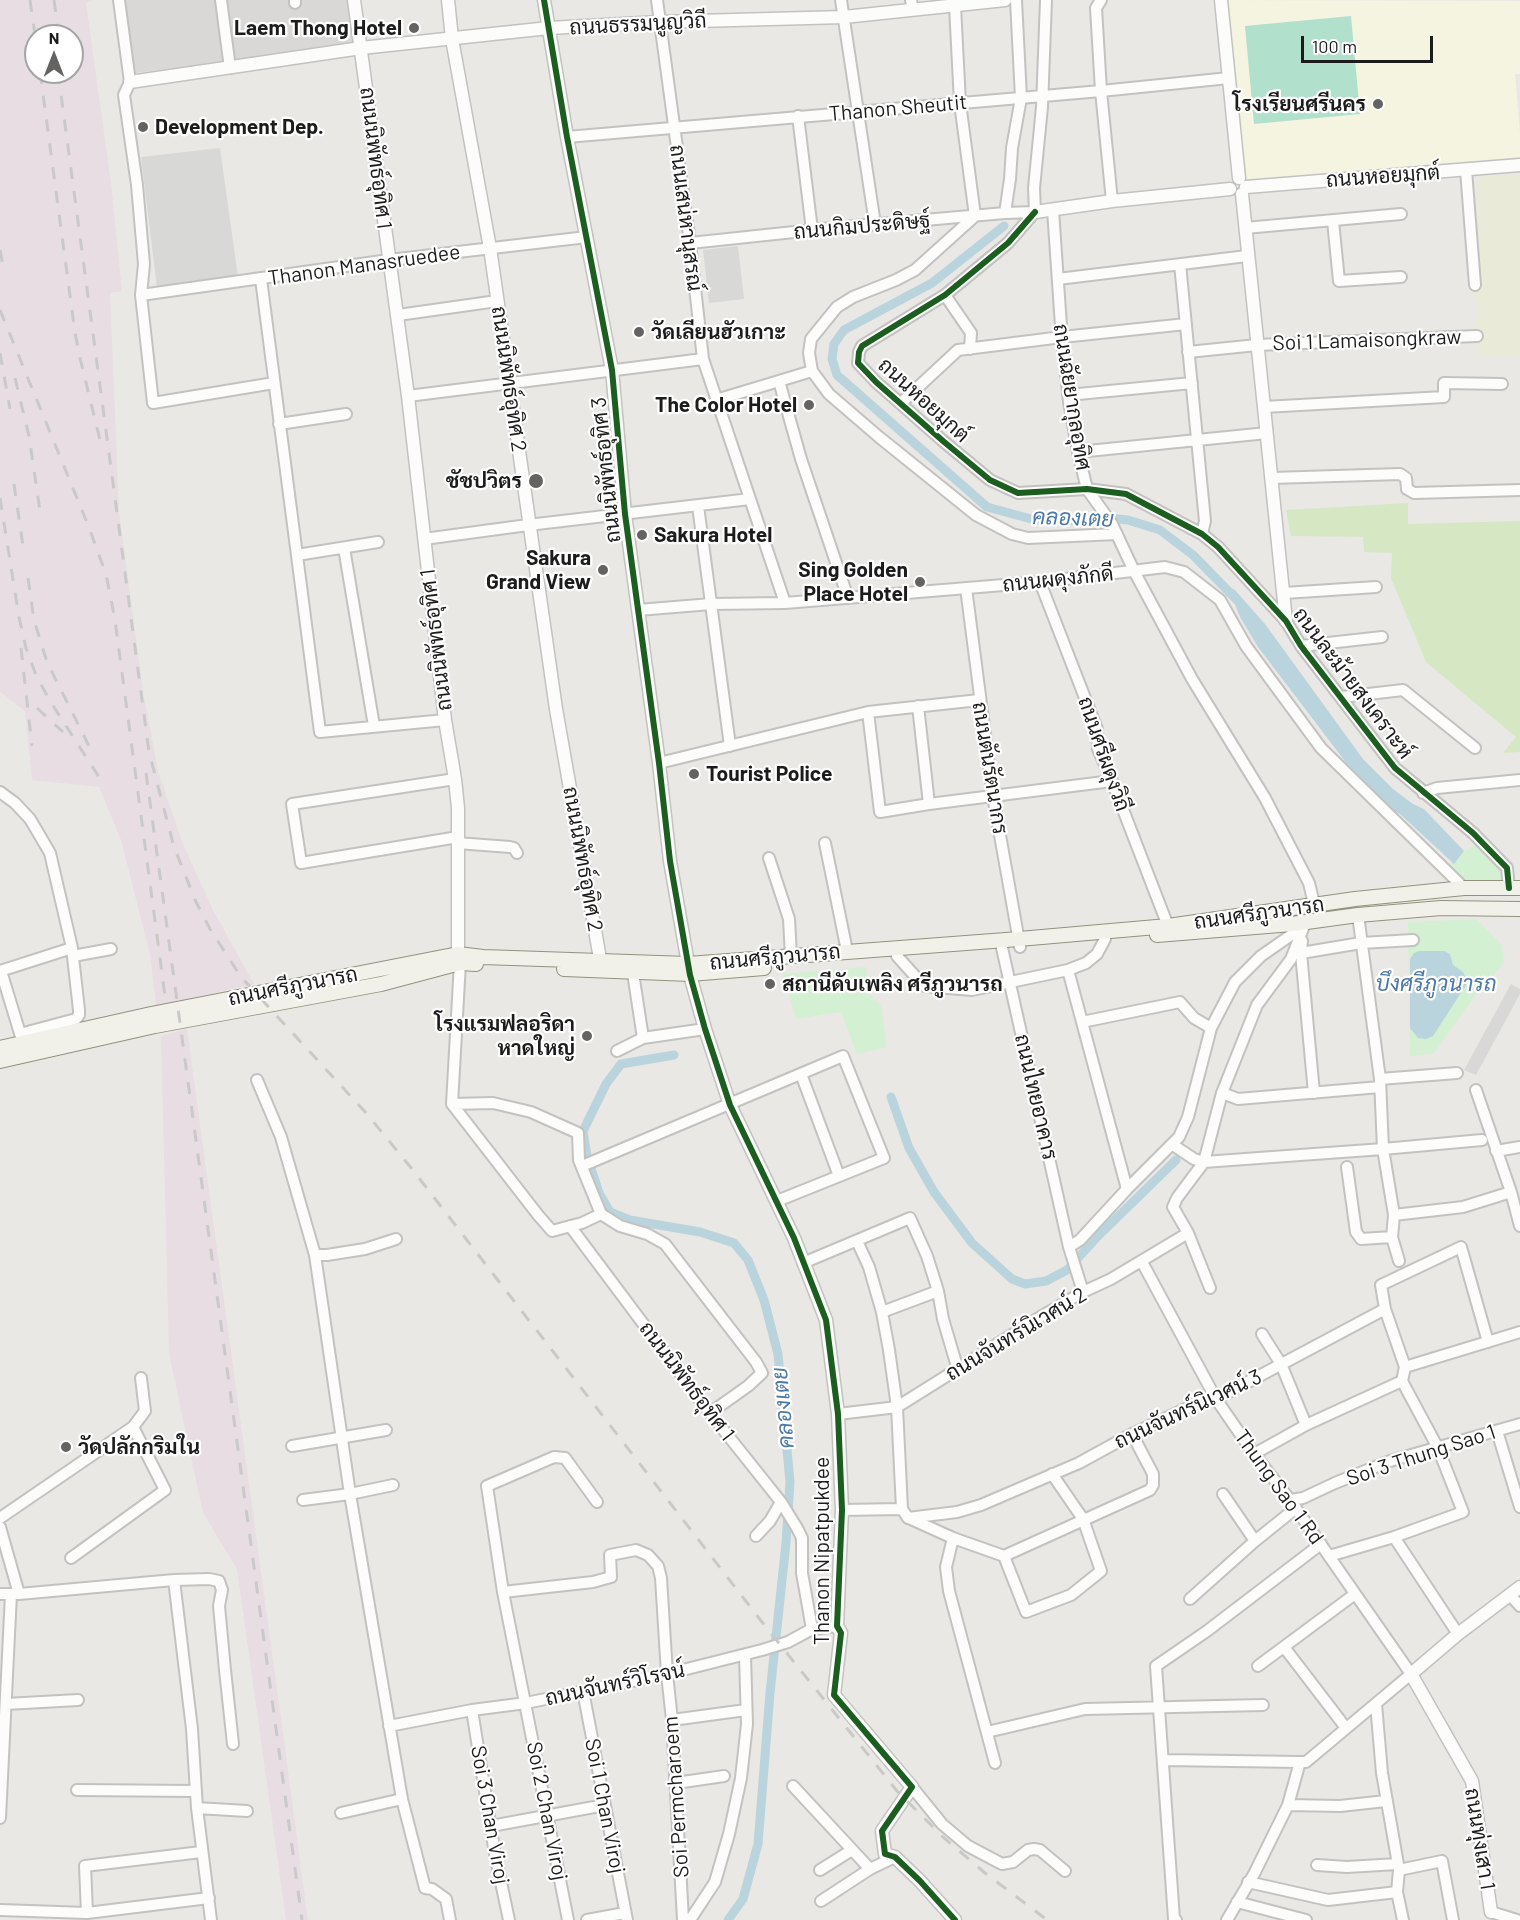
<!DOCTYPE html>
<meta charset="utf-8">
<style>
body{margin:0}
#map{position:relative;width:1520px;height:1920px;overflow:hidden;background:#eae8e5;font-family:Barlow,sans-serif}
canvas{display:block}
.north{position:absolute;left:24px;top:24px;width:60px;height:60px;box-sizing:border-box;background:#fff;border:2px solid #a4a4a4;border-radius:50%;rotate:0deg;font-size:16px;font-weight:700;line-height:24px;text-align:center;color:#1c1c1c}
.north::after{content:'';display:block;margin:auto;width:21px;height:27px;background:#646362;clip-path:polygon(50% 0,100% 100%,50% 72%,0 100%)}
.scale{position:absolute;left:1301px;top:36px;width:132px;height:27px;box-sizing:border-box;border:3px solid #1c1c1c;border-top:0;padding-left:8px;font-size:18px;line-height:21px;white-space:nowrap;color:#1c1c1c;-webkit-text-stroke:4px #fff;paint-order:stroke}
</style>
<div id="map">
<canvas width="1520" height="1920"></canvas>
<div class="north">N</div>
<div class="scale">100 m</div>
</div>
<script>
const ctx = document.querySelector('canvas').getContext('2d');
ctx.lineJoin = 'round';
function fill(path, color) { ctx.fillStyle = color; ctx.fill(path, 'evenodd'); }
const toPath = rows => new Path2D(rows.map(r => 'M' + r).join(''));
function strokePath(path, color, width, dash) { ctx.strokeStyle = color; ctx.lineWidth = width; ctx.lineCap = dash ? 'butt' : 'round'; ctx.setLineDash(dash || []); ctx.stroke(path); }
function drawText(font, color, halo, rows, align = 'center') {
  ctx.font = font + ' Barlow,Sarabun,sans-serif'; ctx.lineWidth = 4.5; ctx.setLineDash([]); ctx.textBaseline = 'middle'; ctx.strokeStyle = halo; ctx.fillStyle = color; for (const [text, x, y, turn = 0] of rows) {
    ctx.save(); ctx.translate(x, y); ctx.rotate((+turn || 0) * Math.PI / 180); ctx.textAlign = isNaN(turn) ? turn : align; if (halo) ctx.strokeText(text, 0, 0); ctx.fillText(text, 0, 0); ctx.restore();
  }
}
fill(toPath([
 [118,0,351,0,357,47,125,74]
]), '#d9d8d6');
fill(toPath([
 [0,0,93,0,86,3,111,183,122,291,110,293,119,512,143,691,158,771,183,844,213,910,254,984,156,1006,150,954,121,840,99,787,32,780,25,711,0,692],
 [36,36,72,36,72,72,36,72],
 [187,1029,280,1711,308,1920,286,1920,237,1569,203,1513,169,1354,161,1036]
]), '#e8dde3');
fill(toPath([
 [1227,0,1520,1,1520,74,1515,74,1520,133,1520,157,1246,180]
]), '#f4f4e0');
fill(toPath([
 [220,148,238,277,157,288,141,157],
 [738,246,744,299,709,303,703,250],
 [1511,984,1520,989,1520,994,1476,1075,1464,1070]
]), '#d8d8d6');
fill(toPath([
 [1520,174,1520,356,1477,356,1475,240,1478,177]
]), '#e9ead8');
fill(toPath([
 [1408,503,1408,524,1520,521,1520,752,1503,753,1516,737,1426,662,1391,578,1392,553,1364,552,1363,537,1291,536,1286,510]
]), '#d6e7c4');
fill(toPath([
 [1476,843,1504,869,1507,885,1464,888,1447,866],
 [1476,919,1502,945,1504,963,1475,996,1434,1053,1410,1056,1408,922],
 [866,967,869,994,881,1005,887,1047,857,1054,841,1012,796,1019,783,974]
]), '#d3f0d3');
fill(toPath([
 [1351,16,1360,114,1254,124,1245,26]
]), '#b1e0cd');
fill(toPath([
 [1234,589,1265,624,1363,759,1393,789,1413,804,1424,809,1464,851,1454,864,1400,814,1387,807,1360,781,1258,647,1240,617,1234,602,1228,594],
 [1419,951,1444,951,1450,954,1453,965,1463,972,1468,982,1433,1036,1426,1039,1418,1038,1410,1028,1410,959,1414,953]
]), '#b9d4dd');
strokePath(toPath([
 [1004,226,932,283,844,330,834,344,832,359,837,375,987,507,1035,520,1069,521,1097,517,1128,520,1160,530,1193,555,1237,600],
 [674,1055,621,1064,606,1084,583,1131,587,1156,599,1193,610,1212,630,1220,700,1232,734,1243,748,1260,764,1300,778,1354,790,1482,786,1543,770,1693,758,1844,743,1899,728,1920],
 [891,1097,909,1148,934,1192,972,1243,1012,1279,1025,1284,1046,1281,1067,1270,1098,1236,1176,1160]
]), '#b9d4dd', 9);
const minor = toPath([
 [119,0,130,82,124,95,137,185,144,264,141,295,153,403,274,383],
 [221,0,230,68],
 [295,0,295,3],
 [657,0,690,243,703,359,785,603],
 [841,0,875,224],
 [911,0,913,10],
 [1101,0,1096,8,1101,91,1112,201],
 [955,6,960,103,975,216,915,270,896,280,853,297,837,307,811,339,809,353,812,371,829,394,879,437,976,515,1012,534,1028,538,1117,534],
 [798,116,812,230],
 [567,137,1101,91,1229,78],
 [1466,170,1475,285],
 [1053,210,1061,326,1069,402,1078,452,1087,489,1112,524,1134,571,1192,679,1265,798,1309,883,1314,904],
 [1035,212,1008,243,945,295,862,346,859,352,858,363,876,382,943,441,990,480,1018,493,1087,489,1126,494,1202,534,1218,547,1286,621,1301,646,1395,768,1473,833,1507,868,1509,888],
 [1035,212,1034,188,1042,107,1046,0],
 [1005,213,1010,179,1012,148,1021,98,1016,0],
 [1333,221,1339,281,1401,277],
 [1245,228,1401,214],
 [690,243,832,228,1005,213,1035,212],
 [1180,264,1205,521,1202,534],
 [261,279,320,732,445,720],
 [1058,279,1247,256],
 [141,295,389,260,587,237],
 [945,295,971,333,970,349],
 [398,315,497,301],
 [1188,352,1257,345,1477,336],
 [779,381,801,459,848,598],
 [1068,395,1192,383],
 [408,396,703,359],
 [716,400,812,371],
 [901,403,958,350,1062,337,1186,324],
 [1264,407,1444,397,1444,383,1502,384],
 [279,424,346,414],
 [1078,452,1267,433],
 [1272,478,1400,474,1406,478,1407,489,1414,493,1520,490],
 [698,506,730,746],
 [424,539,528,525,750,499],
 [344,548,374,726],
 [297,555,378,542],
 [1040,582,1097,729,1098,749,1112,781,1168,926],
 [966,588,993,796,1020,947],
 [1284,593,1376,587],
 [638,610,711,604,785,603,1040,582,1165,567,1184,572,1220,600,1246,646,1321,748,1464,888],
 [1301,646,1382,637],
 [1342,697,1403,690,1475,748],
 [918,706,929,804],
 [868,712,880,812,929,804,1112,781],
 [659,763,868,712,979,700],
 [455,779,292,804,301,863,458,837],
 [0,792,15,803,30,819,50,853,72,948,79,1010,79,1015,76,1019,20,1034],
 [1423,793,1437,788,1520,780],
 [457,843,510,847,514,848,517,853],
 [825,843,847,951],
 [769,858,789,919,791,956],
 [1358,915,1380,1079,1383,1149,1482,1140],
 [1302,941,1301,953,1314,1093],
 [1002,948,1069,1247,1083,1292],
 [1301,953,1361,943,1413,940],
 [73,956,111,949],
 [897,956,924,986,972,990,1068,970,1086,963,1097,954,1105,939],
 [460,963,452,1104,538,1215,552,1231,582,1223,601,1214],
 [1068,970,1127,1189],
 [0,971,72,948],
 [1,971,22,1040],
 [633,973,643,1038],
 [1082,1022,1180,1002,1194,1018,1211,1028],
 [617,1051,643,1038,705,1029],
 [801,1074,839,1176],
 [1380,1079,1457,1073],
 [257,1080,281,1137,315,1255,350,1494,402,1799,425,1888,432,1889,446,1899,450,1920],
 [1476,1090,1511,1192,1520,1226],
 [1222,1093,1238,1099,1380,1087],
 [452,1104,493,1103,531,1112,578,1133,579,1160,601,1214],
 [1173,1145,1194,1159,1204,1162,1383,1149,1394,1215,1463,1207,1511,1192],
 [1496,1151,1520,1147],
 [582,1166,843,1056,884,1158,777,1201],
 [1347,1167,1356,1232,1361,1239,1392,1237],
 [601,1214,620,1226,647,1234,665,1244,756,1362,762,1373,748,1386,710,1413],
 [1394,1215,1392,1237,1399,1261],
 [570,1226,710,1413,781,1502,797,1528,802,1538,802,1573,812,1629],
 [857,1241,869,1267,882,1312,889,1350,897,1407,902,1509],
 [1069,1247,1080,1240,1127,1189,1179,1137,1188,1117,1211,1028,1235,982,1261,956,1304,926],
 [315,1255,327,1255,365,1249,396,1239],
 [1142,1262,1216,1399,1254,1454,1290,1500,1411,1674,1306,1762,1300,1762,1288,1805,1254,1874,1227,1920],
 [803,1263,910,1218,927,1256,938,1291,943,1319,958,1370],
 [1210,1288,1188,1233,1173,1207,1177,1198,1204,1162,1222,1093,1257,1005,1291,959,1304,926],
 [882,1312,938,1291],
 [1262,1334,1281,1364,1306,1425],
 [1405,1367,1520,1332],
 [838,1414,897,1407,1042,1316,1083,1292,1111,1279,1188,1233],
 [1497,1431,1520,1507],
 [292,1446,386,1430],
 [1254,1454,1306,1425,1402,1381],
 [1223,1494,1255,1541],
 [303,1500,350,1494,393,1485],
 [1290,1500,1303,1498,1335,1483,1390,1461,1520,1424],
 [842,1510,902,1509,908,1518,957,1512,981,1505,1079,1463,1132,1434,1200,1402,1216,1399,1385,1309],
 [0,1518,133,1427,145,1411,141,1378],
 [911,1519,953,1538,1004,1556,1150,1490,1153,1485,1153,1474,1132,1434],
 [0,1527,19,1594],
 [756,1536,770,1521,781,1502],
 [1394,1537,1458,1634],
 [953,1538,946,1567,949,1591,995,1763],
 [1004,1556,1026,1612,1071,1595,1101,1571,1083,1519,1052,1474],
 [1329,1556,1394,1537,1463,1512,1438,1448,1402,1381,1405,1367,1385,1309,1381,1285,1461,1247,1488,1342],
 [71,1558,165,1490,133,1427],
 [174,1580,192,1729,197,1808,211,1920],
 [503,1592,593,1582,611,1577,610,1555,636,1550,648,1555,658,1566,661,1578,667,1674,672,1720,683,1920],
 [0,1594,19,1594,174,1580,209,1579,219,1581,222,1590,219,1606,225,1670,233,1744],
 [1510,1595,1520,1606],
 [1190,1599,1255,1541,1296,1508],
 [1284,1647,1346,1728],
 [1258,1666,1355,1594],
 [583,1691,627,1920],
 [6,1704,78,1700],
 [1376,1704,1382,1773,1399,1870,1397,1892,1403,1920],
 [472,1710,495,1854,509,1920],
 [672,1720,746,1710],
 [389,1726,472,1710,526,1703,667,1674,762,1650,788,1642,812,1629,837,1626],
 [987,1732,1085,1709,1263,1705],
 [1164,1760,1300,1762],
 [676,1783,724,1776],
 [793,1786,870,1869],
 [912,1787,942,1824,968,1846,1002,1864,1013,1862,1028,1850,1034,1849,1040,1850,1065,1871],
 [77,1790,195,1791],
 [1288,1805,1340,1806,1386,1801],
 [197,1808,247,1811],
 [341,1813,402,1799],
 [0,1818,11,1594],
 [491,1826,605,1805],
 [1317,1865,1347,1867,1397,1864],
 [820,1870,852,1850],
 [1399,1870,1442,1861,1453,1920],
 [1248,1882,1328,1900,1397,1892],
 [821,1901,870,1869,895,1857],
 [1237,1902,1306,1920],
 [0,1910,87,1913,209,1898],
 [1491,1912,1517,1920],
 [87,1913,85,1866,201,1852],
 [568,1920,503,1592,487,1486,554,1457,565,1458,597,1502],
 [587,1920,625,1913],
 [690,1920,715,1882,729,1834,741,1778,747,1724,745,1655],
 [1176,1920,1174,1919,1156,1666,1207,1631,1321,1544]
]);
const tertiary = toPath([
 [354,0,408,396,445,720,455,779,458,808,458,954,460,963],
 [448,0,452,39,490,248,556,709,602,970],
 [544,0,567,137,612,370,625,514,659,763,670,861,690,975,705,1029,730,1105,794,1238,826,1320,838,1414,842,1510,837,1626,841,1633,834,1695,912,1787,882,1831,885,1854,895,1857,920,1881,955,1920],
 [1221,0,1239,178],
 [130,82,361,48,549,28,660,22,844,17,1005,0],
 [1246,187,1520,165],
 [1242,194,1286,621],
 [1035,212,1112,201,1230,189],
 [1491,1912,1472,1781,1411,1674,1458,1634,1520,1587]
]);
const secondary = toPath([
 [1157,935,1292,924,1358,915,1441,908,1520,909],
 [564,969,690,974,764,968],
 [0,1048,151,1014,458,954,483,957,688,964,1019,939,1168,926,1355,899,1464,888,1520,888],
 [0,1061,155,1026,381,984,460,963,476,964]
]);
strokePath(minor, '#c3c2c1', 14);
strokePath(tertiary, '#c3c2c1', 15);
strokePath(secondary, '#91927e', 16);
strokePath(minor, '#fcfcfb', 10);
strokePath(tertiary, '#fcfcfb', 12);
strokePath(secondary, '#f2f1e9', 14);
strokePath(toPath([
 [30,0,36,42],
 [54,0,59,36],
 [40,72,75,333,80,358,100,440],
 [58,72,149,752,174,847,196,902,210,929,241,977,367,1114,412,1169,762,1622,897,1791,943,1837,985,1873,1047,1920],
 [0,250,3,266],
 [0,310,88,525,106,574,115,620,165,996],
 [0,353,10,409],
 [15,378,29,436,41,518],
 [14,484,23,546],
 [0,498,19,617,26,648,36,675,50,701,99,777],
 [28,578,34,620,47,662,94,756],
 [21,648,32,746],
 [37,708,63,732],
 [146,773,302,1920]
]), '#c9c9c8', 3, [12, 12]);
strokePath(toPath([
 [544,0,567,137,612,370,625,514,659,763,670,861,690,975,705,1029,730,1105,794,1238,826,1320,838,1414,842,1510,837,1626,841,1633,834,1695,912,1787,882,1831,885,1854,895,1857,920,1881,955,1920],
 [1035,212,1008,243,945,295,862,346,859,352,858,363,876,382,943,441,990,480,1018,493,1087,489,1126,494,1202,534,1218,547,1286,621,1301,646,1395,768,1473,833,1507,868,1509,888]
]), '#1b5e20', 6);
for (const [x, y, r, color] of [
 [414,28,6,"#646362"],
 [1378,104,6,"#646362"],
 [143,127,6,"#646362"],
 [639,332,6,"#646362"],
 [809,405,6,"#646362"],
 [536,481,8,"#646362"],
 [642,535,6,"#646362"],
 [603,570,6,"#646362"],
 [920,582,6,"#646362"],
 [694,774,6,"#646362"],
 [770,984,6,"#646362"],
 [587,1036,6,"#646362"],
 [66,1447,6,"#646362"]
]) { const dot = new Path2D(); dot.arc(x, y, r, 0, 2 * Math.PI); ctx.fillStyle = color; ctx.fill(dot); strokePath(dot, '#fff', 2); }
drawText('21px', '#1c1c1c', '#fff', [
 ["ถนนธรรมนูญวิถี",638,24,-3],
 ["Thanon Sheutit",898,108,-5],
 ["ถนนนิพัทธ์อุทิศ 1",376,158,83],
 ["ถนนหอยมุกต์",1383,176,-4],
 ["ถนนเสน่หานุสรณ์",686,218,83],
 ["ถนนกิมประดิษฐ์",862,226,-5],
 ["Thanon Manasruedee",364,265,-8],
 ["Soi 1 Lamaisongkraw",1367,340,-2],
 ["ถนนนิพัทธ์อุทิศ 2",509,379,82],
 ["ถนนฉัยยากุลอุทิศ",1072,397,81],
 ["ถนนหอยมุกต์",924,400,42],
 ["ถนนนิพัทธ์อุทิศ 3",606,470,-96],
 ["ถนนผดุงภักดี",1058,579,-6],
 ["ถนนนิพัทธ์อุทิศ 1",436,640,-97],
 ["ถนนละม้ายสงเคราะห์",1353,683,53],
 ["ถนนศรีผดุงวิถี",1104,754,71],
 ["ถนนตันรัตนากร",990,768,81],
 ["ถนนนิพัทธ์อุทิศ 2",583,859,80],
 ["ถนนศรีภูวนารถ",1259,913,-8],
 ["ถนนศรีภูวนารถ",775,957,-5],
 ["ถนนศรีภูวนารถ",293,986,-11],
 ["ถนนไทยอาคาร",1036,1097,77],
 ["ถนนจันทร์นิเวศน์ 2",1016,1334,-31],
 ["ถนนนิพัทธ์อุทิศ 1",687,1381,53],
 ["ถนนจันทร์นิเวศน์ 3",1188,1409,-25],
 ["Soi 3 Thung Sao 1",1421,1455,-18],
 ["Thung Sao 1 Rd",1279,1487,54],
 ["Thanon Nipatpukdee",822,1551,-90],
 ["ถนนจันทร์วิโรจน์",615,1684,-12],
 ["Soi Permcharoem",676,1797,-94],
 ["Soi 1 Chan Viroj",605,1806,79],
 ["Soi 2 Chan Viroj",547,1811,79],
 ["Soi 3 Chan Viroj",490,1815,80],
 ["ถนนทุ่งเสา 1",1480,1839,81]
]);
drawText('bold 21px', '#1c1c1c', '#fff', [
 ["Laem Thong Hotel",402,28],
 ["โรงเรียนศรีนคร",1366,104],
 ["Development Dep.",155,127,"left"],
 ["วัดเลียนฮัวเกาะ",651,332,"left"],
 ["The Color Hotel",797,405],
 ["ชัชปวิตร",522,481],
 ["Sakura Hotel",654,535,"left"],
 ["Sakura",591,558],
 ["Grand View",591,582],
 ["Sing Golden",908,570],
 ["Place Hotel",908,594],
 ["Tourist Police",706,774,"left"],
 ["สถานีดับเพลิง ศรีภูวนารถ",782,984,"left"],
 ["โรงแรมฟลอริดา",575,1024],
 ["หาดใหญ่",575,1048],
 ["วัดปลักกริมใน",78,1447,"left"]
], 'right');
drawText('italic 22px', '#4d79a6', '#fff', [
 ["คลองเตย",1073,518,2],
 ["บึงศรีภูวนารถ",1436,984],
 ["คลองเตย",783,1408,-95]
]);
</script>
